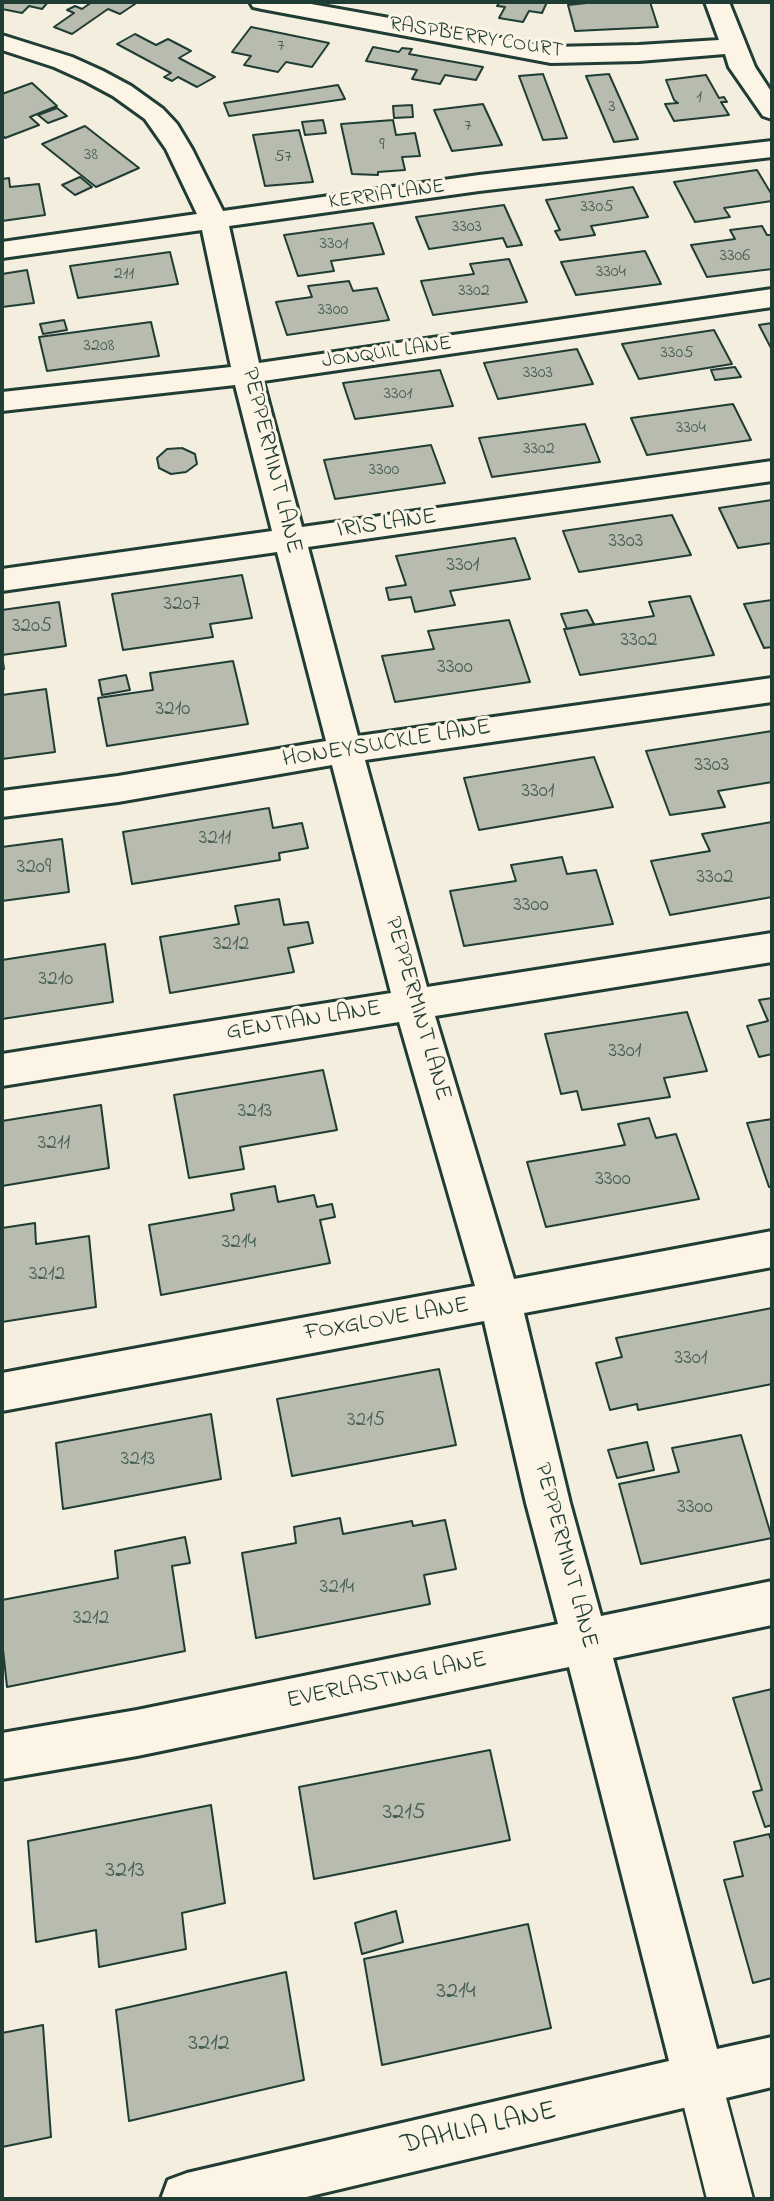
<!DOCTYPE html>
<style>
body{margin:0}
#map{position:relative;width:774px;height:2201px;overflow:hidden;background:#f3eede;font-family:"Indie Flower",sans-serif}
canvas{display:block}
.frame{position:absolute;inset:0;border:4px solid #1f3d34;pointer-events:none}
</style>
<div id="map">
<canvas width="774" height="2201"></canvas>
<div class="frame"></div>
</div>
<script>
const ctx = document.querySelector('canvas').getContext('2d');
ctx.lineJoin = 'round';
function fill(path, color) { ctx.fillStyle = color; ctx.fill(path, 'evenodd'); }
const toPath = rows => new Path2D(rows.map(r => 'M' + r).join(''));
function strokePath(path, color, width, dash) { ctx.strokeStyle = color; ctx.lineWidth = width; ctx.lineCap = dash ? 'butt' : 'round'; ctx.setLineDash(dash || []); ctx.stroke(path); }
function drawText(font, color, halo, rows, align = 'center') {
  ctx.font = font + ' "Indie Flower",sans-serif'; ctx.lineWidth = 6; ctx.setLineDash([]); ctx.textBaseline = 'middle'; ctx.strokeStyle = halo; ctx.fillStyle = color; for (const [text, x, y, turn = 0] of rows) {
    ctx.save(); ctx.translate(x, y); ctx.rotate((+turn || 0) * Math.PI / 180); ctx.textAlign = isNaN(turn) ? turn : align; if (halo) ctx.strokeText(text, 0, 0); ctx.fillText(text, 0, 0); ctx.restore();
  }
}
const building = toPath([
 [2,2,48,2,42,9,29,6,22,13,2,9,2,2],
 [92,2,138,2,120,14,108,9,72,34,54,27,74,13,67,10,75,6,82,9,92,2],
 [500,2,507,3,547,2,542,13,529,11,523,22,499,18,505,7,497,6,500,2],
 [596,2,650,2,658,27,575,31,568,5,596,2],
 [251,27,329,43,312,67,286,62,278,72,244,65,251,56,232,52,251,27],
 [135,34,156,45,168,39,191,51,179,58,215,77,197,87,178,77,172,81,164,77,171,73,117,44,135,34],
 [373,47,399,52,402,48,412,49,409,54,483,67,476,80,445,75,440,84,412,79,417,70,366,61,373,47],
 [543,74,567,138,543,140,519,76,543,74],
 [609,74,638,139,614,142,586,76,609,74],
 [706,75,719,98,724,97,727,102,721,102,729,115,674,121,665,104,678,103,674,100,666,80,706,75],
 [32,83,57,106,30,117,39,125,5,138,2,135,2,94,32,83],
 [338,85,345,99,229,116,224,103,338,85],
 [483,104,502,145,452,151,434,110,483,104],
 [412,105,413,117,394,118,393,106,412,105],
 [57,108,67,116,48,123,38,115,57,108],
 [323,120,326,133,305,135,302,122,323,120],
 [393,120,396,135,415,133,420,156,402,157,405,170,378,172,378,175,352,174,341,124,393,120],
 [85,126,139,168,96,187,42,144,85,126],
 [299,130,313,182,265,186,253,135,299,130],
 [757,170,772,195,772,201,724,208,730,217,695,222,674,182,757,170],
 [80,177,92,187,75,195,62,185,80,177],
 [9,178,10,187,39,184,45,215,2,221,2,179,9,178],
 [633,187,648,217,591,226,595,235,560,240,555,231,560,230,546,200,633,187],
 [504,205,522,245,507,247,503,238,429,249,416,217,504,205],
 [373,223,384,254,331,261,334,271,298,276,284,235,373,223],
 [762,226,767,235,772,235,772,269,707,277,691,245,735,239,730,230,762,226],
 [645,251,661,284,576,295,561,262,645,251],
 [170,252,178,284,78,298,70,266,170,252],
 [509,259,527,302,433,315,421,281,474,274,470,264,509,259],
 [27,270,34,303,2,307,2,274,27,270],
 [349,281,353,291,377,288,389,320,287,335,276,302,312,297,308,286,349,281],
 [64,320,67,330,43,334,40,324,64,320],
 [151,322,159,356,47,371,39,337,151,322],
 [772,323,772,350,759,325,772,323],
 [714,330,732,364,639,379,622,344,714,330],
 [577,349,593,384,498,399,484,363,577,349],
 [735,367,741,377,715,380,711,370,735,367],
 [440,370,453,406,355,419,343,383,440,370],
 [733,404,751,440,647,455,631,418,733,404],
 [585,424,600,462,492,477,479,438,585,424],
 [431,445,445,483,335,499,324,460,431,445],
 [182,448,195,454,197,464,186,472,171,474,159,468,157,458,167,449,182,448],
 [772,500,772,543,738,548,719,508,772,500],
 [672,515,691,555,579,572,563,531,672,515],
 [515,538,530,579,450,591,455,605,415,612,411,597,389,600,386,588,406,585,396,556,515,538],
 [242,575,252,618,210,624,213,637,123,650,112,594,242,575],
 [690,596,714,655,580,675,564,629,654,616,649,602,690,596],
 [772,600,772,647,764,648,744,604,772,600],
 [59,602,66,646,2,655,4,669,2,669,2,610,59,602],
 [587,610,594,624,567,629,561,614,587,610],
 [509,620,530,682,395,702,382,656,434,649,428,631,509,620],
 [233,661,248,724,107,746,98,698,153,690,150,673,233,661],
 [126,675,130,690,102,695,99,680,126,675],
 [46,689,55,752,2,759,2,695,46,689],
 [772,731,772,782,718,791,725,807,670,815,646,751,772,731],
 [594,757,613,807,479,830,464,778,594,757],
 [269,808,273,828,302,823,308,848,279,853,280,860,132,884,123,832,269,808],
 [772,822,772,897,670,915,651,861,710,851,702,834,772,822],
 [62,839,69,892,2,901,2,847,62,839],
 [562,857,567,874,596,870,613,924,464,946,450,891,516,881,511,865,562,857],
 [279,899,284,925,308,922,313,943,288,948,294,972,170,993,160,937,239,924,235,906,279,899],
 [105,944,113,1002,2,1019,2,960,105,944],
 [772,998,772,1054,759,1057,747,1026,768,1021,759,1000,772,998],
 [687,1012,707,1071,664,1078,670,1097,582,1110,577,1091,561,1094,545,1034,687,1012],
 [323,1070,337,1130,240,1147,244,1169,189,1178,174,1095,323,1070],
 [101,1105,109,1168,2,1186,2,1121,101,1105],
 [649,1118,656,1138,676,1134,699,1199,546,1227,527,1162,625,1145,618,1124,649,1118],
 [772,1119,772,1187,769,1187,747,1123,772,1119],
 [275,1186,278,1202,314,1195,317,1207,332,1204,335,1217,320,1220,330,1263,161,1295,149,1225,234,1210,231,1194,275,1186],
 [35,1223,36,1244,89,1236,96,1307,2,1322,2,1228,35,1223],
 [772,1308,772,1384,638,1410,637,1404,610,1410,596,1363,622,1357,616,1338,772,1308],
 [439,1369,456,1445,292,1476,277,1399,439,1369],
 [211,1414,221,1479,63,1509,56,1443,211,1414],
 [741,1435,772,1538,641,1564,619,1484,679,1472,672,1448,741,1435],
 [647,1442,654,1470,617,1478,608,1450,647,1442],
 [340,1518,343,1534,412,1521,413,1526,445,1520,456,1569,424,1575,430,1604,256,1638,242,1553,296,1543,294,1527,340,1518],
 [185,1537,190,1563,172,1566,185,1651,7,1687,2,1640,2,1600,118,1578,115,1551,185,1537],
 [772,1689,772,1825,765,1827,753,1792,762,1790,733,1698,772,1689],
 [490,1750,510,1840,314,1879,299,1787,490,1750],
 [211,1805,225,1903,182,1913,186,1949,99,1967,96,1930,36,1942,28,1841,211,1805],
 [769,1834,772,1843,772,1978,753,1983,724,1880,743,1876,734,1842,769,1834],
 [396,1911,403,1942,362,1954,355,1923,396,1911],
 [528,1924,551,2028,382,2065,364,1959,528,1924],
 [286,1972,304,2080,129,2121,116,2010,286,1972],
 [43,2025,51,2137,2,2147,2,2033,43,2025]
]);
fill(building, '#b8bcae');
strokePath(building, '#1f3d34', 2);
const service = toPath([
 [699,2057,715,2063,721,2079,753,2199,707,2199,677,2079,683,2063,699,2057]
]);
const minor = toPath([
 [250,2,300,2,551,47,639,45,719,40,705,2,729,2,755,67,772,93,772,119,763,116,729,67,725,54,639,61,551,63,262,9,253,7,250,2],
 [2,35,72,57,103,71,131,86,163,109,177,124,192,149,223,211,479,175,772,141,772,157,479,191,229,226,259,363,772,289,772,307,263,381,302,527,772,461,772,481,308,547,358,736,772,678,772,702,365,760,427,987,772,933,772,962,435,1016,514,1279,772,1231,772,1267,524,1313,570,1503,601,1616,772,1581,772,1625,613,1658,717,2049,772,2037,772,2087,298,2199,161,2199,168,2180,187,2173,669,2061,569,1667,137,1756,2,1779,2,1733,137,1710,558,1624,526,1503,484,1321,2,1411,2,1373,475,1286,399,1022,2,1086,2,1054,391,993,332,765,118,802,2,817,2,791,118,776,326,741,277,552,2,591,2,569,272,531,235,385,2,411,2,392,231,367,202,230,2,258,2,242,197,214,166,149,145,119,113,96,85,81,54,67,2,50,2,35]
]);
strokePath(service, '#1f3d34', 5);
strokePath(minor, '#1f3d34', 6);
fill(service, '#fcf5e5');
fill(minor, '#fcf5e5');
drawText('18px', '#455d52', null, [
 ["7",281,47],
 ["1",699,98],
 ["3",612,108],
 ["7",468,127],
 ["9",382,146],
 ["38",91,156],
 ["57",283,158],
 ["3305",597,208],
 ["3303",467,228],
 ["3301",334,245],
 ["3306",735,257],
 ["3304",611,273],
 ["211",124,275],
 ["3302",474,292],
 ["3300",333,311],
 ["3208",99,347],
 ["3305",677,354],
 ["3303",538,374],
 ["3301",398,395],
 ["3304",691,429],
 ["3302",539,450],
 ["3300",384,471]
]);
drawText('21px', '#1f3d34', '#fcf5e5', [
 ["RASPBERRY COURT",476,39,9],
 ["KERRIA LANE",387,196,-8],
 ["JONQUIL LANE",387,354,-8]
]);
drawText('21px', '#455d52', null, [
 ["3303",626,543],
 ["3301",463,567],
 ["3207",182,606],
 ["3205",32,628],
 ["3302",639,642],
 ["3300",455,669],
 ["3210",173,711],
 ["3303",712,767],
 ["3301",538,793],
 ["3211",215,840],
 ["3209",34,869],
 ["3302",715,879],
 ["3300",531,907],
 ["3212",231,946],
 ["3210",56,981],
 ["3301",625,1053],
 ["3213",255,1113],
 ["3211",54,1145],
 ["3300",613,1181],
 ["3214",239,1244],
 ["3212",47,1276],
 ["3301",691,1360],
 ["3215",366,1422],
 ["3213",138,1461],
 ["3300",695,1509],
 ["3214",337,1589],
 ["3212",91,1620]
]);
drawText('24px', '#1f3d34', '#fcf5e5', [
 ["PEPPERMINT LANE",270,461,76],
 ["IRIS LANE",387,525,-8],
 ["HONEYSUCKLE LANE",387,745,-9],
 ["PEPPERMINT LANE",416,1009,74],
 ["GENTIAN LANE",304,1022,-9],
 ["FOXGLOVE LANE",387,1321,-10],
 ["PEPPERMINT LANE",564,1556,75],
 ["EVERLASTING LANE",387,1682,-12]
]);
drawText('24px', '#455d52', null, [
 ["3215",404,1814],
 ["3213",125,1872],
 ["3214",456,1993],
 ["3212",209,2045]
]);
drawText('28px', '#1f3d34', '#fcf5e5', [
 ["DAHLIA LANE",479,2130,-13]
]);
</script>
